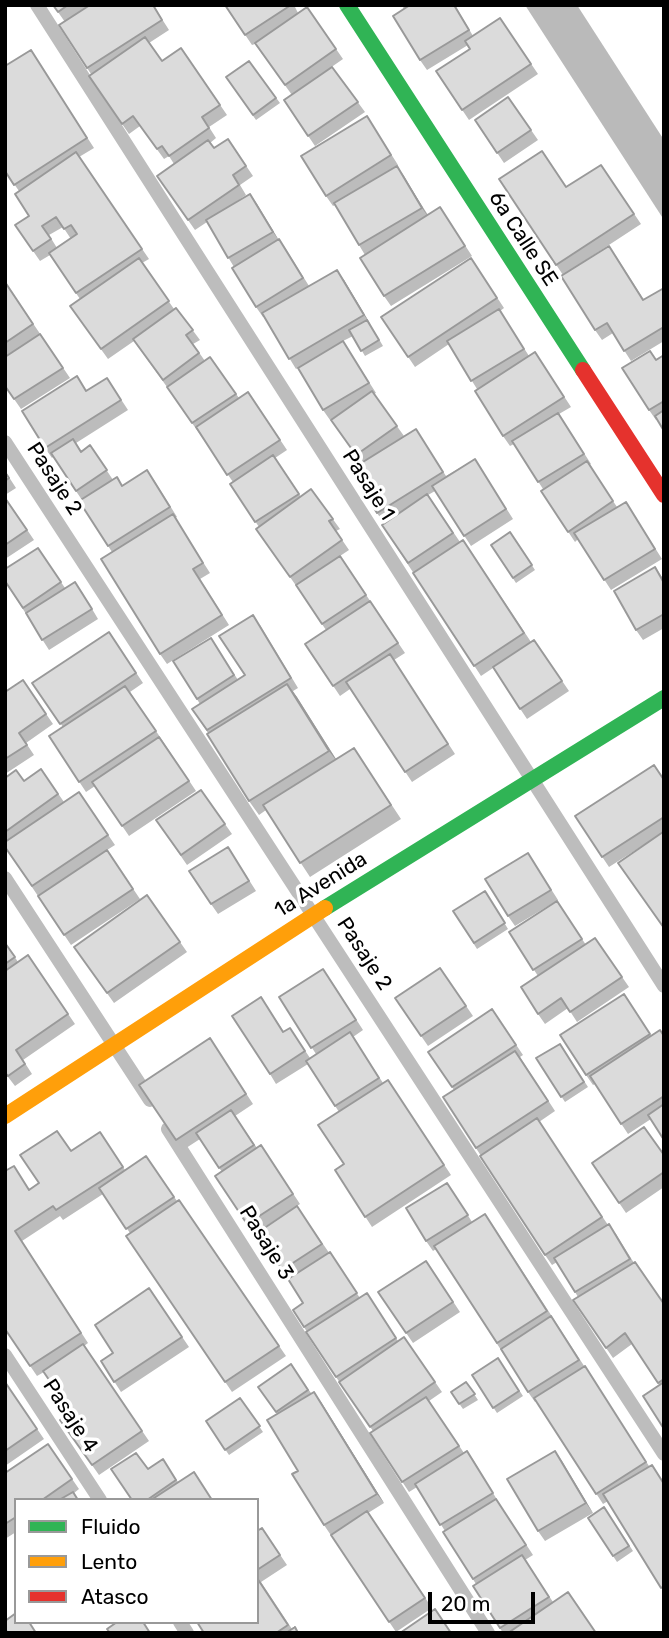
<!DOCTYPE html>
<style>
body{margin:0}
#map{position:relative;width:669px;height:1638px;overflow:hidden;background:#fff;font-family:Rubik,sans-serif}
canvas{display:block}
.frame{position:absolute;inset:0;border:7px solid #000;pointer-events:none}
.legend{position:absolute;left:14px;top:1498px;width:245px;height:126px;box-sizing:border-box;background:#fff;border:2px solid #999;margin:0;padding:9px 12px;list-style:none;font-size:21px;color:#000}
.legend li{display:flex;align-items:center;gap:14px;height:35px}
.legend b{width:35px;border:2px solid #999}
.scale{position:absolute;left:428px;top:1592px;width:107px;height:32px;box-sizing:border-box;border:4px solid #000;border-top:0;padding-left:9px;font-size:21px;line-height:24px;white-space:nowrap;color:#000;-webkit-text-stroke:5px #fff;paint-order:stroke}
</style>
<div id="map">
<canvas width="669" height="1638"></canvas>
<div class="frame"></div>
<ul class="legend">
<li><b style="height:9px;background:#30b455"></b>Fluido</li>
<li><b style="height:9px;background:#ff9f0a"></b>Lento</li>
<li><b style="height:9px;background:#e5322d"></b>Atasco</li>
</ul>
<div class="scale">20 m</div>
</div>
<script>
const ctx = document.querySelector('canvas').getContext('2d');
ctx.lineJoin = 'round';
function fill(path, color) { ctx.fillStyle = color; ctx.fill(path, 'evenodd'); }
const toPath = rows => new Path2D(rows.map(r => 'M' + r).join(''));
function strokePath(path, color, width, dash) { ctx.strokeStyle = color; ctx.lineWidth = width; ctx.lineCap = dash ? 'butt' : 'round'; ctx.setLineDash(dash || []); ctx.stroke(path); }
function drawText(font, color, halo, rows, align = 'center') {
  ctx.font = font + ' Rubik,sans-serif'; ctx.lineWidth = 7; ctx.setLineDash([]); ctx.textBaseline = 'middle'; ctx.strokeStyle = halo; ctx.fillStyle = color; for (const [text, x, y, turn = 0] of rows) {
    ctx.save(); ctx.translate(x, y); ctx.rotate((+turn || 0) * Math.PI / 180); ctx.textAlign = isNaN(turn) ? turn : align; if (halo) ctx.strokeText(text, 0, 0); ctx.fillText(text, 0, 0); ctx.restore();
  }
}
fill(toPath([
 [525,5,577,5,664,140,664,220]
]), '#bababa');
strokePath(toPath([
 [37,5,664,986],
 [5,442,664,1454],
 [5,878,150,1100],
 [168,1129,488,1633],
 [5,1355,100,1500],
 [180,1622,187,1633]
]), '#bdbdbd', 14);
strokePath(toPath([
 [347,5,583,370],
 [325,908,664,698]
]), '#30b455', 16);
strokePath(toPath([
 [5,1116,325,908]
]), '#ff9f0a', 16);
strokePath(toPath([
 [583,370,664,495]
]), '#e5322d', 16);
fill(toPath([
 [53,5,153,5,169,30,149,43,162,61,181,48,227,115,209,127,216,138,210,143,214,148,228,139,253,176,240,185,246,195,230,206,250,194,278,239,279,239,286,249,309,286,344,280,383,346,365,356,353,336,343,341,376,393,374,394,404,436,416,429,446,476,475,459,513,519,471,546,435,491,428,495,460,542,470,550,531,642,534,640,569,691,527,719,493,668,481,676,382,525,384,523,377,513,361,463,331,420,337,416,330,420,323,410,325,352,296,369,264,317,263,317,256,307,234,267,207,222,195,230,157,176,174,164,169,156,164,159,140,126,129,134,89,76,91,74,59,25,65,22],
 [225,5,294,5,298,13,307,7,343,59,310,82,332,67,365,112,315,146,284,100,292,95,255,44,252,45],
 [402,5,455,5,473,36,500,18,538,74,469,120,436,71,470,49,468,45,427,70,420,60,404,9],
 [31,50,94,148,79,157,149,259,142,263,174,309,176,308,200,340,193,344,205,361,210,357,239,398,248,392,287,450,275,458,301,497,311,489,340,529,336,531,349,550,340,556,405,653,394,660,455,754,412,782,350,689,340,696,305,644,326,630,297,587,256,529,259,527,230,484,233,482,167,387,134,341,108,359,70,306,80,299,50,255,40,261,15,225,29,216,19,191,5,171],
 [63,227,71,239,57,248,49,235],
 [249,61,280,103,256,120,226,77],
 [508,97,538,140,504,163,475,120],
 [367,116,398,165,397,166,428,215,440,207,472,256,391,306,384,296,365,255,335,205,333,206,326,196],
 [601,165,641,224,563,275,499,179,567,187],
 [616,256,644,300,664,288,664,341,631,361,613,333,602,340,595,330],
 [471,258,504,308,500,311,529,356,535,352,571,407,559,414,591,464,589,465,617,507,626,502,662,559,611,590,578,539,575,542,541,491,543,489,514,444,510,446,503,436,477,389,449,344,415,367,381,317],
 [5,282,70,378,21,409,5,386],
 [664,355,664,431,657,420,656,420,649,410,656,359],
 [107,378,128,410,76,443,81,451,90,445,113,480,123,486,154,480,177,517,175,518,210,573,200,579,229,625,167,664,160,654,112,552,79,501,82,500,53,457,52,458,45,448,87,391],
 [5,471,16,488,5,495],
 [5,497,34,540,5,559],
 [510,532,535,570,516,583,491,545],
 [38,548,65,588,82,592,98,619,49,650,5,581],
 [655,567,664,580,664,628,643,640,636,630],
 [260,625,298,688,293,691,336,759,354,748,401,819,310,877,266,810,259,815,249,801,208,733,192,709,200,704,173,661,211,638,238,680,245,675],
 [109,632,143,683,130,692,196,791,129,836,95,786,86,792,49,736,63,727,32,683],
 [23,680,53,724,26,743,34,755,5,774,5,692],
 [41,769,64,802,79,792,115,845,107,850,140,899,71,945,5,847,5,778,24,781],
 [664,779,664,832,609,867,575,816],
 [201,790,232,834,187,865,156,820],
 [228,847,256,891,218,914,211,904],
 [528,853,558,900,515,926,508,916],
 [485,891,508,929,477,949,453,911],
 [147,895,187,952,114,1003,74,947],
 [557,901,586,945,595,938,629,987,577,1022,568,1008,545,1024,538,1014,538,976,509,932],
 [5,942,18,962,28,955,75,1024,23,1060,32,1074,15,1086,5,1073],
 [440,968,473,1016,428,1046,395,998],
 [330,979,363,1030,353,1037,383,1083,388,1080,451,1175,372,1227,335,1170,344,1164,339,1112,308,1064,276,1084,270,1074,261,997,284,1032,290,1028,310,1058,316,1054,279,997],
 [624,994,651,1036,664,1036,664,1140,651,1119,628,1134,595,1084,593,1085,586,1075],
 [492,1009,523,1055,520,1057,555,1111,539,1122,608,1225,616,1234,634,1263,664,1304,664,1429,659,1385,632,1344,613,1358,573,1300,578,1297,557,1262,552,1265,545,1255,443,1097,454,1090,428,1052],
 [210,1038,253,1104,235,1116,257,1148,261,1145,300,1204,254,1234,215,1176,222,1172,200,1139,183,1150,139,1085],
 [560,1044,588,1087,565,1102,536,1058],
 [100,1132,125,1170,146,1156,177,1201,186,1210,286,1356,232,1392,126,1236,130,1233,103,1194,63,1220,60,1216,22,1241,88,1343,84,1346,149,1441,99,1475,60,1420,71,1412,44,1372,37,1376,5,1329,5,1171,30,1189,39,1183,71,1151],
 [664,1155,664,1187,626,1213,592,1163],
 [454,1193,472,1222,492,1224,649,1466,652,1465,664,1483,664,1591,608,1501,603,1504,536,1401,535,1402,528,1392,436,1249,433,1251,426,1241],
 [297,1206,360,1298,367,1293,398,1341,404,1337,442,1392,429,1401,464,1453,467,1451,474,1461,499,1503,533,1555,525,1560,553,1602,596,1633,503,1633,473,1586,476,1584,443,1532,445,1531,417,1487,409,1492,370,1433,373,1431,336,1377,293,1310,303,1303,289,1279,257,1233],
 [433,1271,460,1312,413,1343,378,1292],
 [149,1288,189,1347,121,1392,101,1361,113,1353],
 [498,1358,523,1396,497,1413,472,1375],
 [291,1364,311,1393,321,1402,384,1503,368,1513,432,1608,396,1632,324,1525,298,1471,277,1414,258,1387],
 [5,1382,44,1439,5,1466],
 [466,1382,478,1400,463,1409,451,1392],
 [240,1398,263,1432,229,1455,206,1421],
 [48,1444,79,1489,74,1493,78,1500,16,1500,16,1532,5,1539,5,1473],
 [555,1451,593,1513,545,1541,538,1531],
 [163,1459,178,1482,213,1500,132,1500,148,1469],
 [604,1507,633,1551,617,1562,588,1518],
 [262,1528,287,1565,261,1582,292,1629,298,1633,204,1633,257,1622,257,1531]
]), '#bcbcbc');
fill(toPath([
 [397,166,404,176,429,218,422,208],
 [250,194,257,204,280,242,273,232],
 [337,270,344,280,371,325,364,315],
 [287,684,297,697,339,764,329,751],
 [314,1392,321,1402,384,1503,377,1494],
 [555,1451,562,1461,593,1513,586,1503]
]), '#999');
const building = toPath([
 [53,5,68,5,58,12,53,5],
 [90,5,153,5,162,20,87,68,59,25,90,5],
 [225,5,291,5,245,35,225,5],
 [410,5,454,5,469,30,420,60,393,16,410,5],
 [307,7,336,49,285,85,255,43,307,7],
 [500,18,531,64,462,110,436,71,470,49,465,41,500,18],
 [145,37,162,61,181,48,220,105,202,117,209,128,169,156,162,146,157,149,133,116,122,124,89,76,145,37],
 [31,50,87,138,14,185,5,171,5,66,31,50],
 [249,61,276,98,253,115,226,77,249,61],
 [332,67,358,102,308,136,284,100,332,67],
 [508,97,531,130,497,153,475,120,508,97],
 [367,116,391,155,326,196,301,156,367,116],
 [228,139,246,166,233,175,239,185,188,220,157,176,208,140,214,148,228,139],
 [542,151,566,187,601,165,634,214,556,265,499,179,542,151],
 [76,152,142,249,76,293,49,253,77,234,71,225,64,229,56,217,42,226,51,239,33,251,15,225,29,216,15,194,76,152],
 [397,166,422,208,359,245,334,203,397,166],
 [250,194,273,232,228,258,206,220,250,194],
 [440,207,465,246,384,296,360,258,440,207],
 [279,239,303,278,256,307,232,268,279,239],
 [609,246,643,300,664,288,664,331,662,328,624,351,607,323,595,330,561,276,609,246],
 [139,258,169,301,101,349,70,306,139,258],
 [471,258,497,298,408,357,381,317,471,258],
 [337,270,364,315,289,359,262,313,337,270],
 [5,282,33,324,5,343,5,282],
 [176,308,193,330,186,335,199,353,163,380,133,339,176,308],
 [499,309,524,349,471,381,447,341,499,309],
 [367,320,379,340,361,351,349,330,367,320],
 [40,334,63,368,14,399,5,386,5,357,40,334],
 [343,341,369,383,323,410,298,368,343,341],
 [650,351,656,360,664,355,664,401,649,410,622,368,650,351],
 [535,352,564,397,503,436,475,391,535,352],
 [210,357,236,394,192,423,167,387,210,357],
 [77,376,86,391,107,378,121,400,45,448,22,411,77,376],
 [372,391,397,426,356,455,331,420,372,391],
 [248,392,280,440,227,475,196,427,248,392],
 [664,410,664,431,655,416,664,410],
 [558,413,584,454,538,482,512,441,558,413],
 [416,429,443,472,377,513,350,470,416,429],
 [73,439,81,452,90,445,107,470,76,491,51,453,73,439],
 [273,455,299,494,255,522,230,484,273,455],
 [475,459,506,509,464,536,432,486,475,459],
 [587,461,613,501,568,532,541,491,587,461],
 [147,470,170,507,108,546,79,501,117,477,122,486,147,470],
 [5,472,9,478,5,481,5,472],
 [311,489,333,519,329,521,342,540,290,577,256,529,311,489],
 [427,494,453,533,408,563,382,525,427,494],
 [5,498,27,530,5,545,5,498],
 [626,502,655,549,604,580,574,533,626,502],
 [173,514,203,563,193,569,222,615,160,654,101,559,173,514],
 [510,532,532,565,513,578,491,545,510,532],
 [463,540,524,633,474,666,413,573,463,540],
 [38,548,61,582,23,608,5,581,5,569,38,548],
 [340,556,366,595,322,624,296,585,340,556],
 [655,567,664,583,664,614,636,630,614,591,655,567],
 [75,582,92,609,42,640,26,613,75,582],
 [370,601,398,643,333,686,305,644,370,601],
 [253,615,291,678,207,730,192,709,245,675,219,636,253,615],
 [109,632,136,673,60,724,32,683,109,632],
 [211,638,234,675,197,699,173,661,211,638],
 [534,640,562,681,520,709,493,667,534,640],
 [390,654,448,744,405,772,346,682,390,654],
 [23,680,46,714,19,733,27,745,5,759,5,692,23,680],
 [287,684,329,751,249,801,207,734,287,684],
 [125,686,156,731,79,782,49,736,125,686],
 [159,737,189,781,122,826,92,782,159,737],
 [354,748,391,805,300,863,263,805,354,748],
 [654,765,664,780,664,817,602,857,575,816,654,765],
 [41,769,58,794,5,832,5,778,16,770,24,781,41,769],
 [201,790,225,824,181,855,156,820,201,790],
 [79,792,108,835,32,886,5,847,5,842,79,792],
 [663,832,664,833,664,928,618,863,663,832],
 [228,847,249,881,211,904,189,871,228,847],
 [107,850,133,889,64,935,38,896,107,850],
 [528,853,551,890,508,916,485,879,528,853],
 [485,891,505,923,474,943,453,911,485,891],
 [147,895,180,942,107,993,74,947,147,895],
 [557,901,582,939,533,970,509,932,557,901],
 [595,938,622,977,570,1012,561,998,538,1014,521,987,595,938],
 [5,943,15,957,5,964,5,943],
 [28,955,68,1014,16,1050,25,1064,8,1076,5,1073,5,971,28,955],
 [440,968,466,1006,421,1036,395,998,440,968],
 [323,969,356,1020,311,1048,279,997,323,969],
 [624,994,650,1034,586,1075,560,1035,624,994],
 [261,997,283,1032,290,1028,305,1051,270,1074,232,1016,261,997],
 [492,1009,516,1045,452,1087,428,1052,492,1009],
 [660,1030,664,1036,664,1096,621,1124,590,1076,660,1030],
 [350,1032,379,1078,335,1106,306,1061,350,1032],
 [210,1038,246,1094,176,1140,139,1085,210,1038],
 [560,1044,584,1082,561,1097,536,1058,560,1044],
 [515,1051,548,1101,476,1148,443,1097,515,1051],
 [388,1080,444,1165,365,1217,335,1170,344,1164,318,1125,388,1080],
 [664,1104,664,1140,648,1115,664,1104],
 [231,1110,254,1145,219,1168,196,1133,231,1110],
 [537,1118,602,1217,545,1255,480,1156,537,1118],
 [644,1127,664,1155,664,1172,619,1203,592,1163,644,1127],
 [57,1131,71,1151,100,1132,123,1167,56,1210,53,1206,15,1231,81,1333,30,1366,5,1329,5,1171,14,1166,29,1190,39,1183,20,1155,57,1131],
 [261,1145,293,1194,247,1224,215,1176,261,1145],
 [146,1156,174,1197,126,1229,99,1188,146,1156],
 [447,1183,468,1215,426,1241,406,1208,447,1183],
 [179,1200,279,1346,225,1382,126,1236,179,1200],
 [297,1206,322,1244,282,1270,257,1233,297,1206],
 [485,1214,547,1311,497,1343,434,1246,485,1214],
 [609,1224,630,1259,575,1292,554,1258,609,1224],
 [330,1252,357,1293,304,1327,293,1310,303,1303,288,1279,330,1252],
 [426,1261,453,1302,406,1333,378,1292,426,1261],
 [635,1262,664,1304,664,1379,658,1383,625,1333,606,1348,573,1300,635,1262],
 [149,1288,182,1337,114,1382,101,1361,113,1353,95,1325,149,1288],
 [367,1293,396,1338,336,1377,306,1332,367,1293],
 [551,1316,579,1360,528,1392,501,1349,551,1316],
 [404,1337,435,1382,370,1427,339,1382,404,1337],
 [83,1344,142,1431,92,1465,60,1420,71,1412,43,1371,83,1344],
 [498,1358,519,1391,493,1408,472,1375,498,1358],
 [291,1364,308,1390,276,1412,258,1387,291,1364],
 [585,1366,646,1462,596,1494,534,1398,585,1366],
 [5,1382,37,1429,5,1451,5,1382],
 [466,1382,475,1394,459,1404,451,1392,466,1382],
 [664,1382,664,1429,643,1396,664,1382],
 [314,1392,377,1494,324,1525,292,1474,298,1471,267,1420,314,1392],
 [426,1397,459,1446,402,1482,370,1433,426,1397],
 [240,1398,260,1426,225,1450,206,1421,240,1398],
 [48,1444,72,1479,42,1500,16,1500,16,1517,5,1524,5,1473,48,1444],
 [467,1451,493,1493,440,1525,415,1484,467,1451],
 [555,1451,586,1503,538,1531,507,1479,555,1451],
 [136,1453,148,1469,163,1459,176,1480,147,1500,132,1500,111,1469,136,1453],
 [652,1465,664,1484,664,1586,661,1588,603,1494,652,1465],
 [194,1472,212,1500,151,1500,194,1472],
 [73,1492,78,1500,59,1500,73,1492],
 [496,1499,526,1545,473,1579,443,1532,496,1499],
 [604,1507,629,1546,613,1556,588,1518,604,1507],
 [367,1511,425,1598,389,1622,331,1535,367,1511],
 [262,1528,280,1555,257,1570,257,1531,262,1528],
 [522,1555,549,1597,500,1628,473,1586,522,1555],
 [257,1578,288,1625,276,1633,204,1633,197,1622,257,1622,257,1578],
 [568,1592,596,1633,508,1633,568,1592],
 [435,1609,451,1633,400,1633,435,1609],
 [16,1613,16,1622,29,1622,36,1633,8,1633,5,1629,5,1621,16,1613],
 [117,1622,143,1622,150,1633,110,1633,107,1629,117,1622],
 [295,1627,298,1633,286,1633,295,1627]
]);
fill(building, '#dbdbdb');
strokePath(building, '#999', 2);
drawText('21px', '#000', '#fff', [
 ["6a Calle SE",523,239,57],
 ["Pasaje 2",54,479,57],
 ["Pasaje 1",368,485,58],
 ["1a Avenida",321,885,-32],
 ["Pasaje 2",364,954,57],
 ["Pasaje 3",266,1243,58],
 ["Pasaje 4",70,1416,57]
]);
</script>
